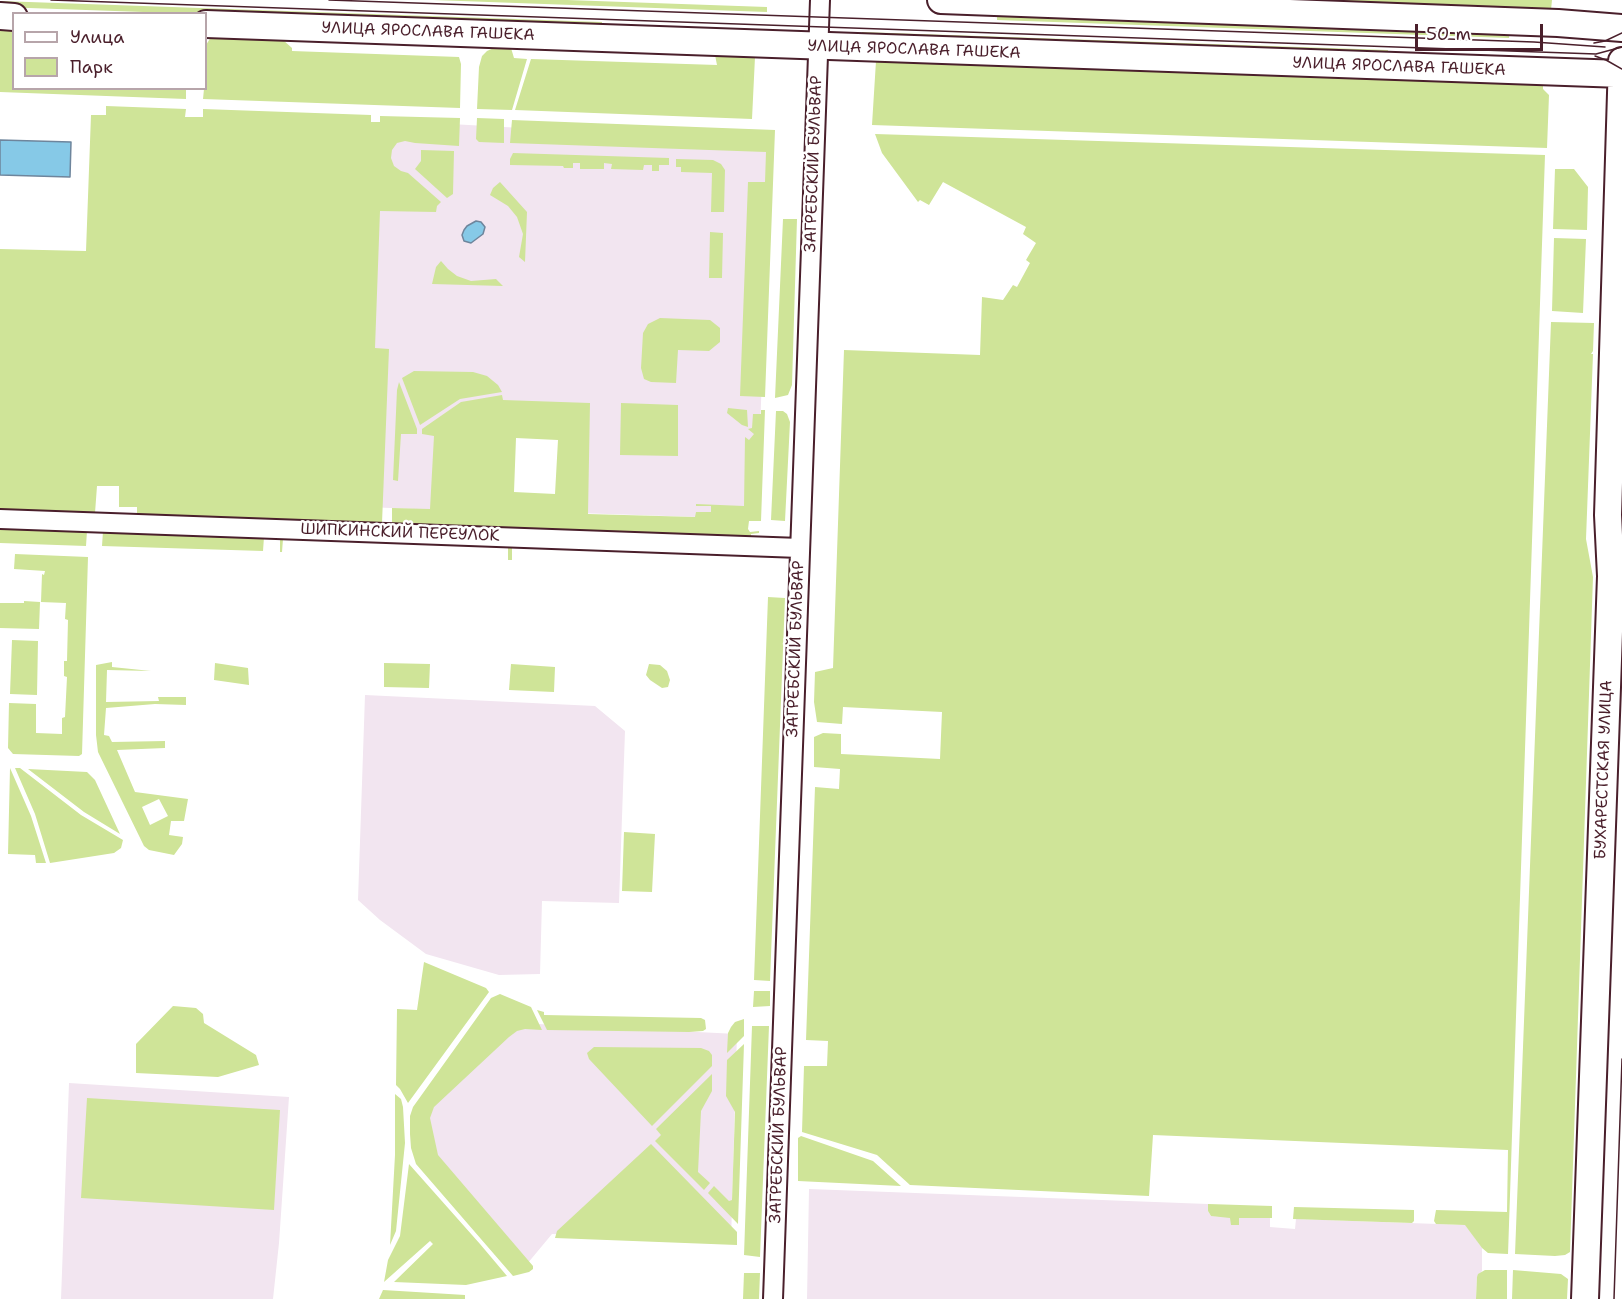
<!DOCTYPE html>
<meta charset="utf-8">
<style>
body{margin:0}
#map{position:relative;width:1622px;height:1299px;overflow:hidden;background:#fff;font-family:"Shantell Sans",sans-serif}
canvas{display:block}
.legend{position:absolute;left:12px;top:12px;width:195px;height:78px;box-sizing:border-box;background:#fff;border:2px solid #b7a5aa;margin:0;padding:8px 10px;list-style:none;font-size:18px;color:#4a1f2b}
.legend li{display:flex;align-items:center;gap:12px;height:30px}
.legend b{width:30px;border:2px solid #b7a5aa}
.scale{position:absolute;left:1415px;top:24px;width:128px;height:27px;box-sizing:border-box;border:3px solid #4a1f2b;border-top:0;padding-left:8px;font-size:18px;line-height:21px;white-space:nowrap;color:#4a1f2b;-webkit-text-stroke:4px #fff;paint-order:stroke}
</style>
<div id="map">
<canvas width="1622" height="1299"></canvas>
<ul class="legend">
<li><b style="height:8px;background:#fff"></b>Улица</li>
<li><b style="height:16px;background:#cfe498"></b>Парк</li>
</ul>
<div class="scale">50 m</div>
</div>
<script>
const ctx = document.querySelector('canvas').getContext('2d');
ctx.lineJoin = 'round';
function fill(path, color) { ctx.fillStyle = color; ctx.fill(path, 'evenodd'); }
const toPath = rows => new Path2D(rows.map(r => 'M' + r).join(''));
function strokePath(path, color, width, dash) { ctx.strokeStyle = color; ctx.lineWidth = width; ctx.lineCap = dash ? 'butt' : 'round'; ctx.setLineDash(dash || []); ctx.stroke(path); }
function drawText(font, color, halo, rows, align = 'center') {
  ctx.font = font + ' "Shantell Sans",sans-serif'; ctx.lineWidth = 5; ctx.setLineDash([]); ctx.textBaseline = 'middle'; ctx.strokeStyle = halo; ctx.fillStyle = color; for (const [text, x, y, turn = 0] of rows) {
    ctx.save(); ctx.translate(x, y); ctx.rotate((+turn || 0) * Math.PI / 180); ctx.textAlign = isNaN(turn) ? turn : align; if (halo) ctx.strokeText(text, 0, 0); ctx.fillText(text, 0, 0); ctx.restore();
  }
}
fill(toPath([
 [380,120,770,142,757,519,578,513,581,412,468,404,461,511,367,507],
 [365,695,595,706,625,731,619,903,542,901,540,974,499,975,426,954,380,920,358,900],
 [518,1023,737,1034,731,1241,552,1234,527,1264,435,1158,427,1109],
 [69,1083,289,1097,279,1243,273,1299,61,1299],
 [809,1189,1208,1204,1208,1211,1211,1216,1270,1218,1270,1227,1295,1229,1296,1219,1466,1225,1482,1248,1482,1271,1477,1277,1476,1299,807,1299]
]), '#f2e5f0');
fill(toPath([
 [433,0,567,0,767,7,767,12],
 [1264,0,1552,0,1551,10],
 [0,1,602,22,602,28,0,7],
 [997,14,1510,31,1509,38,997,20],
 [0,31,13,31,14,88,186,89,186,99,0,92],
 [862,32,1388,50,1388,56,862,37],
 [211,37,283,40,292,48,292,51,459,57,461,64,460,108,203,99,204,89,206,88,206,45],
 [496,47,511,48,514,58,527,59,512,110,477,109,479,67,482,56,487,51],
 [715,55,755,57,752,119,515,110,531,59,717,65],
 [876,61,1543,83,1543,89,1549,95,1547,148,872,125],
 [106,106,186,109,185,117,203,117,203,109,371,115,371,122,380,122,380,116,460,118,459,146,415,143,405,141,397,143,392,150,391,158,394,166,401,171,408,173,441,202,437,206,436,212,380,211,375,348,389,349,382,523,137,515,137,507,119,507,119,486,97,486,95,513,0,510,0,249,86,251,91,115,106,115],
 [477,118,504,119,504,143,479,142,476,139],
 [512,120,775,130,765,397,740,396,748,182,765,182,766,152,510,143],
 [875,134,1545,155,1508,1254,1488,1253,1482,1248,1465,1225,1436,1224,1434,1221,1436,1210,1507,1212,1508,1150,1153,1135,1149,1196,910,1185,877,1155,802,1132,804,1066,827,1066,828,1041,806,1040,815,787,839,789,840,769,814,767,814,737,823,733,841,734,841,754,940,759,942,712,843,707,842,724,817,722,814,702,815,672,833,668,844,350,980,355,982,297,1003,300,1013,285,1017,287,1030,263,1026,260,1036,243,1023,234,1026,227,943,182,929,205,920,200,918,202,882,153],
 [421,150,454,151,453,194,447,198,415,169,421,161],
 [513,153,669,158,669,165,659,165,659,171,652,171,652,165,644,165,643,170,611,169,612,164,604,163,604,169,580,169,580,163,573,163,573,168,564,168,563,166,510,165,510,159],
 [676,159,713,160,721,164,725,170,724,212,711,212,712,173,681,172,681,167,676,167],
 [1555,169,1574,169,1588,187,1587,230,1553,229],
 [500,182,527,212,525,262,519,257,523,234,517,217,508,206,490,195,493,188],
 [783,219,797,219,792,385,788,395,775,398],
 [710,232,723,233,722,278,709,278],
 [1554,238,1586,239,1583,313,1552,311],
 [441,261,448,269,457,276,471,281,496,279,503,286,432,284,436,267],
 [660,318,710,320,720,328,720,342,709,351,678,350,676,383,651,382,644,379,641,368,643,333,648,324],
 [1551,322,1594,323,1593,351,1591,354,1593,354,1586,539,1593,577,1570,1252,1565,1255,1555,1256,1515,1254],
 [414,371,473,372,487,376,498,385,502,392,460,399,420,425,402,378],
 [399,382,417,429,417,434,401,434,398,481,393,480,397,390],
 [502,395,503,400,590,403,588,514,695,517,696,512,711,512,711,506,696,506,696,504,744,506,745,437,749,440,754,434,748,429,752,428,753,414,761,414,761,410,765,410,761,521,749,521,748,529,750,532,759,531,759,533,751,534,751,536,392,523,392,508,430,509,434,436,422,434,422,429,461,402],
 [516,438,558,440,555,494,514,492],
 [621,403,678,405,678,456,620,455],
 [728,408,747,410,748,427,742,425,727,413],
 [776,411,783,411,787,414,790,422,785,521,771,520],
 [0,528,87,531,86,546,0,543],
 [103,531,264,537,263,551,102,546],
 [280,538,512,546,512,560,508,560,508,547,283,539,282,552,280,552],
 [15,554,88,557,82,754,79,756,13,754,8,748,9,703,36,704,36,733,62,734,62,718,65,717,67,677,64,676,64,661,67,661,68,620,65,619,66,603,41,602,42,574,44,575,45,571,14,569],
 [768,597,785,598,770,981,754,980],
 [24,601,40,602,39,629,0,628,0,603,24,603],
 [12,640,38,641,37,695,10,694],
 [112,662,112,667,151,671,107,670,106,702,159,701,158,697,186,697,186,705,155,704,106,708,104,735,109,736,112,742,165,741,165,748,117,750,135,792,188,799,184,821,171,821,169,835,183,837,182,844,174,855,149,850,144,846,98,752,96,735,96,665],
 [159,799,168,816,150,825,142,807],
 [215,663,248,668,249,685,214,680],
 [384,663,430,664,429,688,384,687],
 [511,664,555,667,554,692,509,690],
 [649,664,660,665,667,671,670,680,668,687,662,688,650,680,646,675],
 [10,768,31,816,46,863,36,863,35,855,8,854],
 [15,768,20,768,81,815,123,840,121,848,114,853,50,863,35,814],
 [28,769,87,772,95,780,120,834,84,812],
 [624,832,655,834,652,892,622,891],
 [424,962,486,988,489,992,408,1103,400,1089,396,1085,397,1009,417,1010],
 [754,991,770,991,770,1006,753,1007],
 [500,994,531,1007,542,1030,525,1029,517,1031,509,1037,434,1107,430,1118,438,1155,533,1266,533,1269,529,1272,513,1276,416,1164,411,1148,410,1134,410,1116,413,1107,491,998],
 [173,1006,196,1008,203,1014,204,1023,256,1055,259,1065,218,1077,136,1073,136,1044],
 [537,1010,544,1012,544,1015,701,1018,705,1020,706,1029,703,1031,689,1032,547,1030],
 [744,1019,744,1036,727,1053,728,1033,731,1027,735,1022],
 [752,1026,769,1026,760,1257,744,1255],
 [744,1044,738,1224,708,1193,714,1186,729,1201,732,1200,735,1112,726,1096,727,1060],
 [594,1047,701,1048,709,1051,712,1055,712,1066,652,1126,589,1059,587,1053],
 [712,1074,712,1091,701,1111,698,1172,710,1183,704,1190,655,1141,661,1135,656,1129],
 [395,1094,401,1099,403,1107,405,1143,396,1231,390,1245,395,1155],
 [87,1098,280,1110,274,1210,81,1198],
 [801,1136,873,1161,901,1186,798,1181,798,1138],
 [651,1144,737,1232,737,1245,555,1238,557,1231],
 [409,1164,480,1244,507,1276,466,1285,394,1282,433,1244,430,1241,384,1282,388,1260,400,1236],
 [1208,1204,1272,1206,1272,1218,1239,1218,1239,1225,1231,1225,1230,1218,1211,1216,1208,1211],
 [1294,1207,1414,1210,1414,1221,1412,1223,1293,1219],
 [1485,1270,1507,1270,1507,1299,1476,1299,1477,1277,1478,1274],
 [1513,1270,1561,1274,1568,1279,1567,1299,1512,1299],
 [744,1273,760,1273,759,1299,743,1299],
 [383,1290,465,1295,465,1299,379,1299]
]), '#cfe498');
const water = toPath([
 [0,140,71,142,70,177,0,175,0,140],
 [476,221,481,222,485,227,483,234,471,243,464,241,462,235,464,230,467,226,476,221]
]);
fill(water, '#86c9e7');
strokePath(water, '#6e859c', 1.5);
const street = toPath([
 [0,519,800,548],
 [773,1299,820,0]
]);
const secondary = toPath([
 [941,0,1558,23,1622,28],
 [0,16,14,17],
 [206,24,1622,74],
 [1585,1299,1611,576,1608,515,1622,61]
]);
strokePath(street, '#4a1f2b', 22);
strokePath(secondary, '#4a1f2b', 30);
strokePath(street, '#fff', 18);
strokePath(secondary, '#fff', 26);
strokePath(toPath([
 [51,0,1596,54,1622,47],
 [329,0,1534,42,1605,47],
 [1594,43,1605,41,1622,33],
 [1595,56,1606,60,1622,69],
 [1614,1299,1622,1059]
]), '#4a1f2b', 1.5);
drawText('16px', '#4a1f2b', '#fff', [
 ["УЛИЦА ЯРОСЛАВА ГАШЕКА",428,32,2],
 ["УЛИЦА ЯРОСЛАВА ГАШЕКА",914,50,2],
 ["УЛИЦА ЯРОСЛАВА ГАШЕКА",1399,67,2],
 ["ЗАГРЕБСКИЙ БУЛЬВАР",814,164,-88],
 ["ШИПКИНСКИЙ ПЕРЕУЛОК",400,533,2],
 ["ЗАГРЕБСКИЙ БУЛЬВАР",796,649,-88],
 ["БУХАРЕСТСКАЯ УЛИЦА",1604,770,-88],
 ["ЗАГРЕБСКИЙ БУЛЬВАР",779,1135,-88]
]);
</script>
